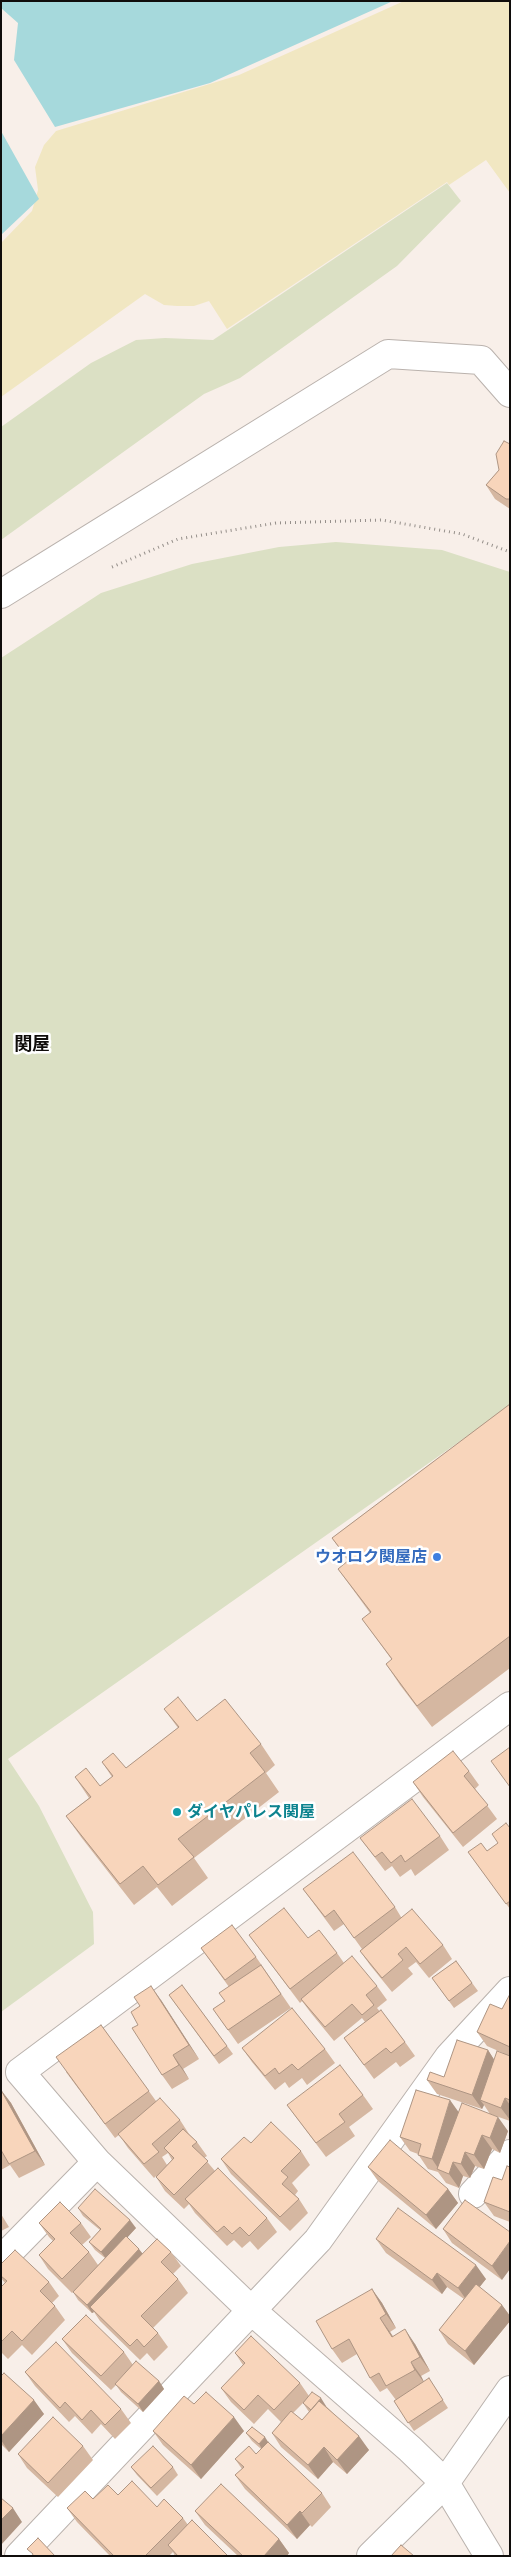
<!DOCTYPE html>
<meta charset="utf-8">
<style>
body{margin:0}
#map{position:relative;width:511px;height:2557px;overflow:hidden;background:#f8efe9;font-family:Ubuntu,sans-serif}
canvas{display:block}
.frame{position:absolute;inset:0;border:2px solid #100d0b;pointer-events:none}
</style>
<div id="map">
<canvas width="511" height="2557"></canvas>
<div class="frame"></div>
</div>
<script>
const ctx = document.querySelector('canvas').getContext('2d');
ctx.lineJoin = 'round';
function fill(path, color) { ctx.fillStyle = color; ctx.fill(path, 'evenodd'); }
const toPath = rows => new Path2D(rows.map(r => 'M' + r).join(''));
function strokePath(path, color, width, dash) { ctx.strokeStyle = color; ctx.lineWidth = width; ctx.lineCap = dash ? 'butt' : 'round'; ctx.setLineDash(dash || []); ctx.stroke(path); }
function drawText(font, color, halo, rows, align = 'center') {
  ctx.font = font + ' Ubuntu,"Noto Sans JP",sans-serif'; ctx.lineWidth = 5; ctx.setLineDash([]); ctx.textBaseline = 'middle'; ctx.strokeStyle = halo; ctx.fillStyle = color; for (const [text, x, y, turn = 0] of rows) {
    ctx.save(); ctx.translate(x, y); ctx.rotate((+turn || 0) * Math.PI / 180); ctx.textAlign = isNaN(turn) ? turn : align; if (halo) ctx.strokeText(text, 0, 0); ctx.fillText(text, 0, 0); ctx.restore();
  }
}
fill(toPath([
 [447,183,461,201,397,266,240,378,204,394,1,540,1,427,91,363,136,340,165,338,213,340],
 [336,542,442,550,510,572,510,1406,8,1759,39,1806,93,1912,94,1944,1,2012,1,658,101,593,192,564,279,547]
]), '#dbe0c4');
fill(toPath([
 [404,1,510,1,510,193,486,160,449,185,447,182,227,329,209,301,194,306,177,306,164,305,145,294,1,397,1,243,32,211,38,190,35,167,44,145,56,131,239,75]
]), '#f1e7c2');
fill(toPath([
 [1,1,393,1,210,83,55,127,14,60,18,23,1,8],
 [1,131,39,199,1,235]
]), '#a6d9dc');
const minor = toPath([
 [473,2194,510,2154],
 [1,2260,97,2162],
 [445,2483,410,2449,252,2311,97,2162,20,2072,510,1706],
 [19,2556,318,2240,449,2057,510,1991],
 [371,2556,445,2483,510,2390]
]);
const tertiary = toPath([
 [1,594,388,354,481,360,510,393],
 [445,2483,489,2556]
]);
strokePath(minor, '#bab2ad', 30);
strokePath(tertiary, '#bab2ad', 30);
strokePath(toPath([
 [112,567,178,539,276,523,382,520,462,534,510,552]
]), '#958f8a', 3, [1, 4]);
strokePath(minor, '#fff', 28);
strokePath(tertiary, '#fff', 28);
fill(toPath([
 [510,444,510,509,495,499,486,485,499,470],
 [510,1404,510,1668,432,1727,400,1685,386,1664,392,1660,362,1619,370,1613,338,1569,348,1561,332,1538],
 [164,1709,261,1744,275,1765,266,1773,279,1792,194,1858,208,1878,172,1906,157,1887,134,1905,81,1837,66,1816,89,1798,75,1777,100,1786,112,1777,102,1762,126,1768,178,1728],
 [469,1771,479,1785,475,1789,497,1819,463,1847,423,1797,413,1782],
 [510,1828,510,1909,468,1852,487,1851,498,1843],
 [440,1836,449,1850,415,1876,411,1869,400,1877,392,1866,385,1871,360,1838],
 [303,1889,395,1907,401,1917,443,1945,452,1959,429,1978,416,1962,408,1968,413,1974,392,1992,370,1965,360,1951,362,1949,344,1924,334,1931],
 [249,1935,308,1938,337,1953,344,1963,377,1986,387,2000,377,2008,405,2042,415,2056,400,2067,396,2062,374,2079,344,2038,365,2022,362,2018,334,2041,311,2013,302,2001,300,2003],
 [201,1948,256,1957,291,2008,238,2044,213,2009,225,2001,229,1987],
 [456,1961,478,1991,454,2008,432,1978],
 [182,1985,233,2054,219,2064,169,1995],
 [510,1994,510,2121,490,2114,484,2105,482,2109,437,2094,427,2080,444,2077,488,2050,494,2060,503,2053,487,2046,477,2032,502,2009],
 [161,2000,199,2059,183,2069,189,2079,172,2089,162,2075,138,2025],
 [101,2025,156,2101,180,2120,189,2134,197,2142,207,2156,204,2158,215,2171,267,2218,277,2232,258,2250,250,2241,242,2248,234,2240,227,2246,195,2213,189,2204,184,2209,165,2191,156,2177,156,2176,154,2178,128,2148,119,2135,115,2138,66,2072],
 [168,2153,172,2160,167,2165,162,2157],
 [242,2048,325,2049,335,2063,307,2085,302,2078,289,2088,285,2082,275,2090,252,2062],
 [1,2090,11,2103,45,2165,19,2178,10,2165,1,2170],
 [363,2095,373,2109,349,2127,355,2136,326,2157,287,2105],
 [458,2112,508,2131,500,2153,492,2149,484,2169,475,2166,470,2178,463,2176,459,2188,446,2183,438,2172,428,2169,418,2154,410,2151,400,2137],
 [251,2143,301,2151,310,2165,292,2183,298,2191,295,2195,299,2199,308,2213,290,2231,231,2174,221,2159],
 [368,2167,448,2189,458,2203,436,2229,378,2181],
 [510,2167,510,2222,494,2216,484,2202,502,2180],
 [465,2200,502,2280,452,2243,443,2229],
 [78,2208,136,2228,127,2237,142,2253,171,2252,181,2266,173,2274,178,2279,188,2293,153,2328,158,2333,168,2347,154,2361,147,2353,140,2360,100,2321,94,2312,92,2313,78,2300,73,2292,82,2283,72,2293,48,2269,39,2255,53,2241,49,2237,39,2223,81,2223,91,2237,82,2245,89,2252,98,2265,105,2258,95,2250,89,2242,100,2230,83,2216],
 [1,2214,9,2227,1,2231],
 [376,2239,486,2279,479,2287,502,2305,510,2316,510,2321,474,2365,448,2344,439,2330,464,2299,447,2287,442,2294,386,2253],
 [1,2264,49,2282,59,2296,52,2303,55,2306,65,2320,32,2355,22,2345,8,2359,1,2352,1,2287,5,2283,1,2278],
 [372,2289,382,2303,396,2328,390,2332,393,2336,415,2344,430,2371,421,2376,424,2382,429,2378,448,2408,414,2431,394,2401,396,2400,387,2388,380,2392,370,2378,357,2354,342,2363,332,2349],
 [62,2339,124,2352,133,2365,159,2381,164,2389,143,2412,121,2392,116,2385,111,2390,72,2353],
 [235,2353,300,2383,309,2396,326,2406,369,2450,347,2474,333,2462,318,2479,281,2447,272,2433,281,2422,268,2409,254,2424,231,2402,221,2388,243,2365],
 [303,2403,309,2412,302,2420,293,2413],
 [25,2372,121,2409,131,2423,115,2439,101,2424,92,2434,75,2416,69,2422,35,2386],
 [1,2376,44,2414,9,2452,1,2444],
 [194,2404,244,2431,201,2479,163,2445,153,2431],
 [246,2433,269,2443,322,2493,331,2507,312,2527,310,2525,297,2539,245,2489,235,2475,242,2469,235,2459,256,2454,261,2449,252,2441],
 [83,2446,93,2460,58,2497,27,2468,18,2454],
 [131,2467,173,2467,178,2475,157,2496,137,2475],
 [118,2495,157,2507,183,2518,188,2525,228,2556,175,2556,173,2552,169,2556,110,2556,77,2522,67,2508,93,2499],
 [195,2511,279,2539,289,2553,287,2556,238,2556,205,2525]
]), '#d5b7a1');
fill(toPath([
 [151,1986,161,2000,199,2059,189,2045],
 [488,2050,497,2064,480,2100,484,2105,482,2109,472,2095],
 [173,2055,183,2069,189,2079,179,2065],
 [1,2090,11,2103,45,2165,35,2151],
 [505,2098,510,2105,510,2120,501,2108],
 [450,2100,460,2114,440,2171,432,2159],
 [498,2117,508,2131,500,2153,490,2138],
 [482,2135,492,2149,484,2169,474,2155],
 [465,2152,475,2166,470,2178,461,2164],
 [453,2162,463,2176,459,2188,449,2174],
 [448,2189,458,2203,436,2229,426,2215],
 [130,2220,136,2228,107,2260,101,2252],
 [510,2241,510,2269,502,2280,492,2266],
 [139,2249,145,2257,90,2307,94,2312,92,2313,87,2305],
 [476,2265,486,2279,468,2302,458,2288],
 [437,2273,447,2287,442,2294,432,2280],
 [372,2289,382,2303,396,2328,386,2314],
 [502,2305,510,2316,510,2321,474,2365,465,2351],
 [380,2318,390,2332,401,2351,392,2337],
 [405,2329,415,2344,430,2371,420,2357],
 [411,2362,421,2376,425,2384,415,2370],
 [159,2381,164,2389,143,2412,138,2404],
 [321,2398,326,2406,316,2418,311,2410],
 [34,2400,44,2414,9,2452,1,2440,1,2436],
 [234,2417,244,2431,201,2479,191,2465],
 [359,2436,369,2450,347,2474,337,2460],
 [265,2437,270,2445,264,2452,259,2444],
 [324,2447,333,2462,318,2479,308,2465],
 [13,2508,22,2522,1,2545,1,2520],
 [300,2511,310,2525,297,2539,287,2525],
 [279,2539,289,2553,287,2556,264,2556]
]), '#ae9583');
const building = toPath([
 [504,441,510,444,510,499,506,499,486,485,499,470,496,454,504,441],
 [510,1404,510,1636,417,1706,386,1664,392,1659,362,1619,371,1612,338,1569,349,1560,332,1538,510,1404],
 [178,1697,197,1721,225,1699,261,1744,250,1753,265,1772,178,1839,194,1857,158,1885,143,1866,120,1884,66,1816,91,1797,75,1777,86,1768,100,1786,113,1776,102,1762,113,1753,126,1768,179,1727,164,1709,178,1697],
 [510,1747,510,1787,491,1761,510,1747],
 [453,1751,469,1771,464,1776,488,1805,453,1833,413,1782,453,1751],
 [412,1799,440,1836,405,1862,401,1855,391,1863,382,1852,375,1857,360,1838,412,1799],
 [506,1823,510,1828,510,1901,506,1904,468,1852,481,1843,487,1851,498,1843,492,1834,506,1823],
 [353,1852,395,1907,354,1938,334,1910,325,1917,303,1889,353,1852],
 [284,1908,308,1938,319,1930,337,1953,290,1989,249,1935,284,1908],
 [412,1909,443,1945,420,1964,406,1947,398,1954,403,1960,382,1978,360,1951,412,1909],
 [232,1925,256,1957,225,1980,201,1948,232,1925],
 [352,1956,377,1986,366,1995,374,2005,362,2015,352,2004,325,2027,301,1999,352,1956],
 [456,1961,472,1983,449,2001,432,1978,456,1961],
 [261,1965,281,1994,228,2030,213,2009,225,2001,219,1993,261,1965],
 [182,1985,227,2046,214,2056,169,1995,182,1985],
 [151,1986,189,2045,173,2055,179,2065,162,2075,132,2028,138,2025,131,2012,140,2006,134,1997,151,1986],
 [510,1994,510,2047,477,2032,490,2004,502,2009,510,1994],
 [292,2008,325,2049,298,2070,292,2064,279,2074,275,2068,265,2076,242,2048,292,2008],
 [381,2010,405,2042,391,2053,386,2048,364,2065,344,2038,381,2010],
 [101,2025,149,2091,105,2124,56,2057,101,2025],
 [457,2040,488,2050,472,2095,427,2080,430,2072,444,2077,457,2040],
 [497,2051,510,2056,510,2100,505,2098,501,2108,480,2100,497,2051],
 [340,2065,363,2095,339,2114,345,2122,316,2143,287,2105,340,2065],
 [1,2090,35,2151,9,2164,1,2150,1,2090],
 [416,2090,450,2100,432,2159,418,2155,421,2144,400,2137,416,2090],
 [160,2098,180,2120,152,2144,159,2152,144,2164,118,2134,160,2098],
 [462,2103,498,2117,490,2138,482,2135,474,2155,465,2152,461,2164,453,2162,449,2174,437,2169,462,2103],
 [271,2122,301,2151,281,2171,288,2177,282,2184,299,2199,280,2217,221,2159,244,2137,251,2143,271,2122],
 [183,2129,197,2142,192,2146,208,2161,174,2195,156,2177,174,2158,164,2148,183,2129],
 [390,2140,448,2189,426,2215,368,2167,390,2140],
 [507,2166,510,2167,510,2212,484,2202,493,2177,502,2180,507,2166],
 [218,2168,267,2218,249,2236,240,2227,232,2234,224,2226,217,2232,185,2199,218,2168],
 [95,2189,130,2220,101,2252,89,2242,101,2229,78,2208,95,2189],
 [465,2200,510,2232,510,2241,492,2266,443,2229,465,2200],
 [60,2202,81,2223,70,2233,89,2252,62,2279,39,2255,55,2239,39,2223,60,2202],
 [398,2208,476,2265,458,2288,437,2273,432,2280,376,2239,398,2208],
 [126,2236,139,2249,87,2305,73,2292,126,2236],
 [157,2239,171,2252,161,2262,178,2279,141,2316,158,2333,144,2347,137,2339,130,2346,90,2307,157,2239],
 [15,2250,49,2282,40,2291,55,2306,22,2341,12,2331,1,2342,1,2287,7,2281,1,2276,1,2264,15,2250],
 [476,2284,502,2305,465,2351,439,2330,476,2284],
 [372,2289,386,2314,380,2318,392,2337,405,2329,420,2357,411,2362,415,2370,386,2386,379,2373,370,2378,349,2339,332,2349,316,2321,372,2289],
 [86,2315,124,2352,101,2376,62,2339,86,2315],
 [251,2336,300,2383,274,2410,258,2395,244,2410,221,2388,245,2363,235,2353,251,2336],
 [56,2342,121,2409,105,2425,91,2410,82,2420,65,2402,60,2408,25,2372,56,2342],
 [136,2361,159,2381,138,2404,115,2384,136,2361],
 [4,2373,34,2400,1,2436,1,2376,4,2373],
 [429,2378,443,2400,408,2423,394,2401,429,2378],
 [206,2392,234,2417,191,2465,153,2431,184,2396,194,2404,206,2392],
 [312,2392,321,2398,311,2410,303,2403,312,2392],
 [319,2401,359,2436,337,2460,324,2447,308,2465,272,2433,291,2411,302,2420,319,2401],
 [53,2417,83,2446,48,2483,18,2454,53,2417],
 [252,2427,265,2437,259,2444,246,2433,252,2427],
 [268,2442,322,2493,302,2513,300,2511,287,2525,235,2475,244,2467,235,2459,249,2446,256,2454,268,2442],
 [153,2446,173,2467,151,2488,131,2467,153,2446],
 [132,2481,157,2507,164,2499,183,2518,145,2556,114,2556,67,2508,85,2491,93,2499,108,2485,118,2495,132,2481],
 [221,2484,279,2539,264,2556,243,2556,195,2511,221,2484],
 [1,2498,13,2508,1,2520,1,2498],
 [192,2520,228,2556,178,2556,168,2545,192,2520],
 [38,2538,55,2556,32,2556,33,2554,27,2549,38,2538],
 [401,2545,414,2556,391,2556,401,2545]
]);
fill(building, '#f8d5bb');
strokePath(building, '#ae9583', 1);
for (const [x, y, r, color] of [
 [437,1557,5,"#3f7fe0"],
 [177,1812,5,"#0f9aa8"]
]) { const dot = new Path2D(); dot.arc(x, y, r, 0, 2 * Math.PI); ctx.fillStyle = color; ctx.fill(dot); strokePath(dot, '#fff', 2); }
drawText('bold 16px', '#366cbe', '#fff', [
 ["ウオロク関屋店",427,1557]
], 'right');
drawText('bold 16px', '#0d838f', '#fff', [
 ["ダイヤパレス関屋",187,1812]
], 'left');
drawText('bold 18px', '#100d0b', '#fff', [
 ["関屋",32,1044]
]);
</script>
